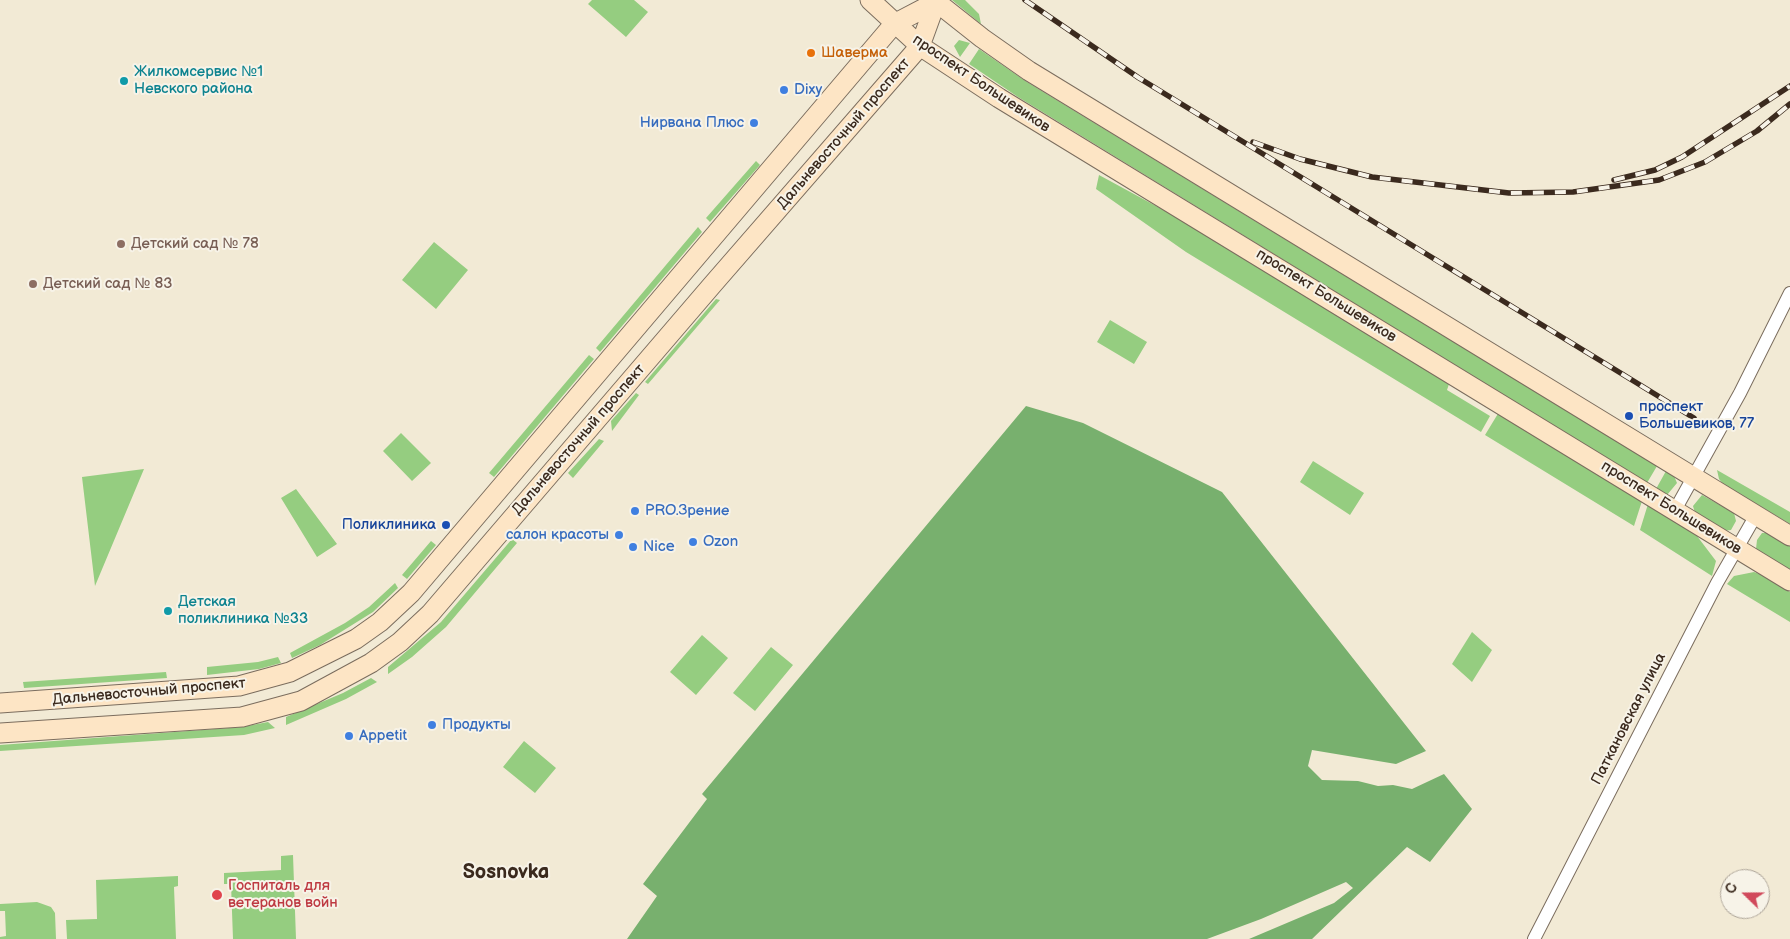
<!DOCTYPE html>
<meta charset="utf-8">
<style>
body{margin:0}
#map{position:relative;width:1790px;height:939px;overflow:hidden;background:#f2ead5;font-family:"Balsamiq Sans",sans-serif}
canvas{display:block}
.north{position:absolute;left:1720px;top:869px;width:50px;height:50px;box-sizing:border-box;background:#f7f3e8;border:1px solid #aca397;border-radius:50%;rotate:292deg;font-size:14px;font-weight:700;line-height:20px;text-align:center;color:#3b2a1e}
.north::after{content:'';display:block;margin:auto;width:18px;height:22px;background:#d1495b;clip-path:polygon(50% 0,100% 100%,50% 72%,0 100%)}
</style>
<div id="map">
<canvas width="1790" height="939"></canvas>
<div class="north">С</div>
</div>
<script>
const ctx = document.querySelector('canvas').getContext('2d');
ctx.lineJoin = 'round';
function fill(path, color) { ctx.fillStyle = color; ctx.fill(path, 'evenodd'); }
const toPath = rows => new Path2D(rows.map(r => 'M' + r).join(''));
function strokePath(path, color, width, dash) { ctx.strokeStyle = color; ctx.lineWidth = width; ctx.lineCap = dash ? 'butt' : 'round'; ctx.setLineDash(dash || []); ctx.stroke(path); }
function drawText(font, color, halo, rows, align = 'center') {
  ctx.font = font + ' "Balsamiq Sans",sans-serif'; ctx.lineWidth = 4; ctx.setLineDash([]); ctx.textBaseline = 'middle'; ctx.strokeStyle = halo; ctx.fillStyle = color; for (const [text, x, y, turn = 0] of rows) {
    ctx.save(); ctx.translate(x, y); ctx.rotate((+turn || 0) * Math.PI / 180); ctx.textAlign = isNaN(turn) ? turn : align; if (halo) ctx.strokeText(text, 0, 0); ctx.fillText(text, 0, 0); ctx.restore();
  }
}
fill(toPath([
 [592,0,634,0,648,12,626,37,588,4],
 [952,0,965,0,979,14,981,24],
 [959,40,970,43,960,57,954,46],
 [979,49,1027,82,1657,466,1647,483,1018,97,969,64],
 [756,161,760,165,710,222,706,218],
 [1099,175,1202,231,1449,384,1447,390,1490,416,1481,432,1186,252,1096,189],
 [698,227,702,232,600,352,596,348],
 [434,242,468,270,436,309,402,280],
 [716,299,720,300,648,384,645,382],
 [1110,320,1147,342,1134,364,1097,342],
 [589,355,594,359,494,477,489,473],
 [636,393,639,395,612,431,611,421],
 [1499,412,1642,501,1634,526,1485,435],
 [401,433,431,463,412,481,383,451],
 [599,439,604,441,573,478,568,473],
 [1313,461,1364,493,1350,515,1300,482],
 [144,469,95,586,82,477],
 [1717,470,1790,512,1790,524,1723,484,1719,479],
 [1666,471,1674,476,1677,483,1667,495,1656,489],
 [296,489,337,544,317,557,281,498],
 [1702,495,1734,513,1736,521,1731,530,1724,531,1695,513,1693,506],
 [1648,504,1697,536,1716,561,1712,576,1640,530],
 [1762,533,1769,533,1790,546,1790,571,1756,549,1757,540],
 [512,539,517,543,446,627,412,657,388,674,388,667,441,622],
 [431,541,436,545,407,579,402,575],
 [1754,572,1762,575,1790,592,1790,622,1727,584,1734,576],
 [395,583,398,588,373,612,320,645,292,658,290,653,345,623,369,607],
 [1472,632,1492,650,1472,682,1452,664],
 [702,635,728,658,696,695,670,672],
 [771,647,793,665,755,711,733,693],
 [278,657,281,663,259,669,207,675,207,667,258,662],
 [166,672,167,678,24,688,23,682],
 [371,678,377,682,346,699,286,725,286,717,343,693],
 [268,722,275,728,244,735,0,751,0,745,242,727],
 [524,741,556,768,535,793,503,767],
 [293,855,296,939,233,939,231,884,224,884,224,873,281,870,281,856],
 [178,876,178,886,174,887,176,939,67,939,66,920,97,919,96,880],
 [37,902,51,907,55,913,56,939,0,939,0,937,6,936,5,911,0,911,0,904]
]), '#95cd80');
fill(toPath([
 [1026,406,1083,423,1222,492,1426,751,1396,764,1312,750,1308,766,1322,780,1358,781,1378,786,1393,785,1412,789,1444,774,1472,809,1430,862,1407,847,1312,939,1249,939,1334,903,1353,888,1346,882,1261,919,1207,939,627,939,657,896,643,884,707,799,702,794]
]), '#78b06e');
const street = toPath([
 [1675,510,1740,393,1790,293],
 [1534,939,1717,583,1756,515]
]);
const secondary = toPath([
 [870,0,920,46,999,98,1790,581],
 [934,0,982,38,1029,71,1790,536],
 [0,703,239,686,290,672,356,639,380,622,411,593,894,24,936,2],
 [0,733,242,717,301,701,371,663,400,642,430,614,713,284,920,46,936,2]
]);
strokePath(street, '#7b6d5e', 14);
strokePath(secondary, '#7b6d5e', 21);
strokePath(street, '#fff', 12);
strokePath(secondary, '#fde5c5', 19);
const rail = toPath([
 [1025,0,1139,78,1694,418],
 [1253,142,1300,159,1372,177,1509,193,1573,192,1659,180,1705,162,1757,131,1790,104],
 [1614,180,1655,170,1682,157,1790,86]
]);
strokePath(rail, '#3b2a1e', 5.5);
strokePath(rail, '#f7f3e8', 4, [11]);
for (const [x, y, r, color] of [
 [811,53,5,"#e8710a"],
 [124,81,5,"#0f9aa8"],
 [784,90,5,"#3f7fe0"],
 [754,123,5,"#3f7fe0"],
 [121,244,5,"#8d6e63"],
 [33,284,5,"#8d6e63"],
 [1629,416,5,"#1a4fb4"],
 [635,511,5,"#3f7fe0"],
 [446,525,5,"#1a4fb4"],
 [619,535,5,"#3f7fe0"],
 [693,542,5,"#3f7fe0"],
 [633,547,5,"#3f7fe0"],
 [168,611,5,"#0f9aa8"],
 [432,725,5,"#3f7fe0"],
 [349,736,5,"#3f7fe0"],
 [217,895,6,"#e0444e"]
]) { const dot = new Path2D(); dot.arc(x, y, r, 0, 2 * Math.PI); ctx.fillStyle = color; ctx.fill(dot); strokePath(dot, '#f7f3e8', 2); }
drawText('15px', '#c56008', '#f7f3e8', [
 ["Шаверма",821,53]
], 'left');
drawText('15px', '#0d838f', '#f7f3e8', [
 ["Жилкомсервис №1",134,72],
 ["Невского района",134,89],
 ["Детская",178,602],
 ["поликлиника №33",178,619]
], 'left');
drawText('15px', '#3b2a1e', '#f7f3e8', [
 ["проспект Большевиков",981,84,34],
 ["Дальневосточный проспект",844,134,-49],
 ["проспект Большевиков",1326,296,32],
 ["Дальневосточный проспект",579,440,-49],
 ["проспект Большевиков",1671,508,32],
 ["Дальневосточный проспект",149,692,-5],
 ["Паткановская улица",1629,719,-63]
]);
drawText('15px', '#366cbe', '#f7f3e8', [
 ["Dixy",794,90],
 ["Нирвана Плюс",744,123,"right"],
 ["PRO.Зрение",645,511],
 ["салон красоты",609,535,"right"],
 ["Ozon",703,542],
 ["Nice",643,547],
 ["Продукты",442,725],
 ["Appetit",359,736]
], 'left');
drawText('15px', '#785e54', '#f7f3e8', [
 ["Детский сад № 78",131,244],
 ["Детский сад № 83",43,284]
], 'left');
drawText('15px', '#164399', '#f7f3e8', [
 ["проспект",1639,407],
 ["Большевиков, 77",1639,424],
 ["Поликлиника",436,525,"right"]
], 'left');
drawText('15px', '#be3a42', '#f7f3e8', [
 ["Госпиталь для",228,886],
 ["ветеранов войн",228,903]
], 'left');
drawText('bold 20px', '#3b2a1e', '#f7f3e8', [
 ["Sosnovka",506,873]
]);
</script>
